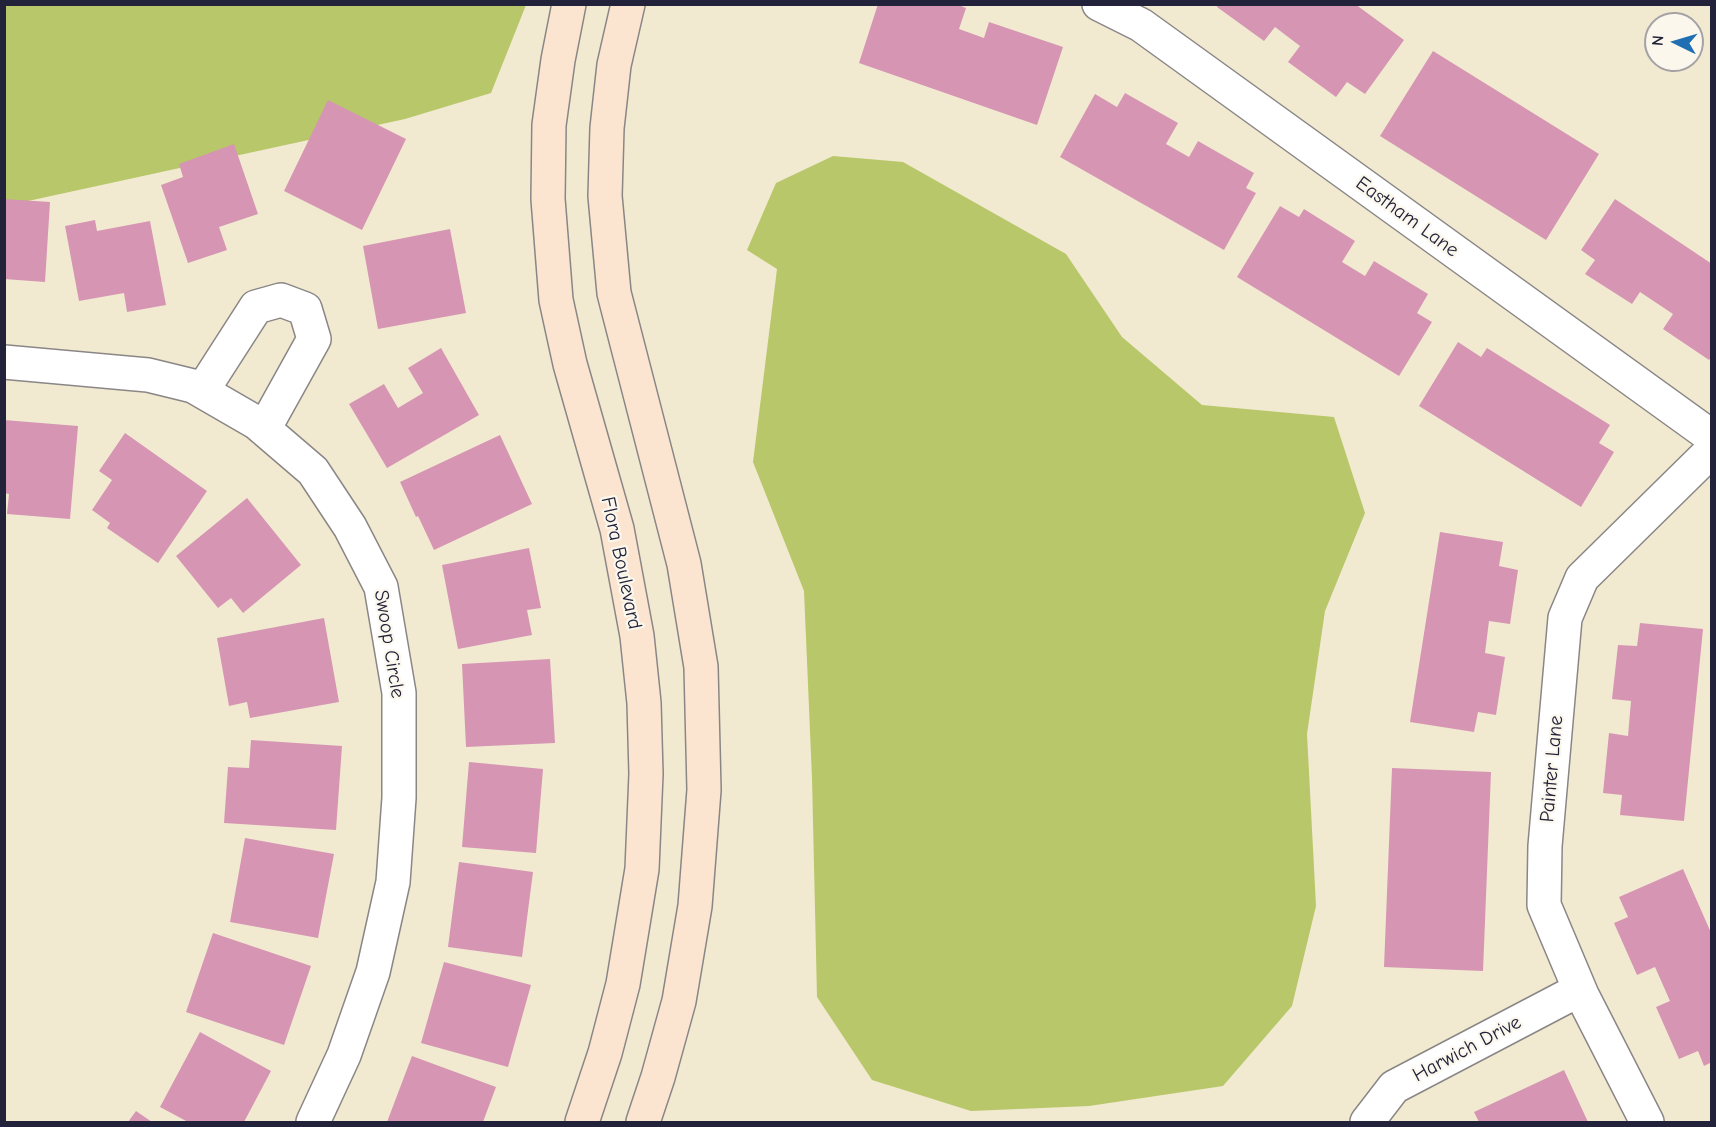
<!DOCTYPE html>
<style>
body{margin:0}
#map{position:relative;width:1716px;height:1127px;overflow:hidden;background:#f1ead1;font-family:"Comic Neue",sans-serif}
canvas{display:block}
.frame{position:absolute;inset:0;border:6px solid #22223b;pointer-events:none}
.north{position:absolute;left:1644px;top:12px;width:60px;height:60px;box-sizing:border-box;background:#fbf7ec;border:2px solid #a4a2a5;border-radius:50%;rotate:275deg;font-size:16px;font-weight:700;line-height:24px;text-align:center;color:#22223b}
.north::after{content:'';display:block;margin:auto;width:21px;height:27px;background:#1f6fb2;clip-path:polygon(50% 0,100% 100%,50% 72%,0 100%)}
</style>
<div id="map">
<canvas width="1716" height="1127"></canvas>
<div class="frame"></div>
<div class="north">N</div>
</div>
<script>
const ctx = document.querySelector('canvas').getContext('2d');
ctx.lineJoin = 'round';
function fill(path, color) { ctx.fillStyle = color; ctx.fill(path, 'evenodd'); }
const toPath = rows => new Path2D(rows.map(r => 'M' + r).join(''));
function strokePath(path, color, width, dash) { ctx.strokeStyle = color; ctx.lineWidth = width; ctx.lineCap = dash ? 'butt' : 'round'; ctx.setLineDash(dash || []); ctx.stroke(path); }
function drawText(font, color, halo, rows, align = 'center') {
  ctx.font = font + ' "Comic Neue",sans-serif'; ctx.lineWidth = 4.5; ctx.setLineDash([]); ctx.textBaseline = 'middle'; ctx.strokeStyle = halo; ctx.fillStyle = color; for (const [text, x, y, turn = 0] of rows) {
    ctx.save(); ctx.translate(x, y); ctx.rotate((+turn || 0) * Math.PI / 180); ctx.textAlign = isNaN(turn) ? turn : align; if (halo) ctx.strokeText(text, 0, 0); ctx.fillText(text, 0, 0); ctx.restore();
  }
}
fill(toPath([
 [4,5,526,5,491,93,405,119,5,206],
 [833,156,903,162,1066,254,1122,337,1202,405,1334,417,1365,513,1325,611,1307,734,1316,906,1292,1006,1223,1086,1089,1106,971,1111,872,1080,817,997,812,778,804,591,753,462,777,269,747,250,776,183]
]), '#b8c769');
fill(toPath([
 [878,4,956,4,966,8,959,29,984,38,989,22,1063,47,1037,125,859,63],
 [1218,4,1355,4,1404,40,1365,94,1347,82,1336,97,1288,62,1300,46,1275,27,1264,41,1217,7],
 [1433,51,1599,154,1546,240,1380,136],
 [1125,93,1178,123,1166,144,1189,157,1198,141,1254,173,1246,188,1256,193,1224,250,1060,157,1095,94,1117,107],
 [328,100,406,139,362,230,284,191],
 [234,144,258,214,219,227,227,250,188,263,161,185,183,177,179,164],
 [4,199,50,202,45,282,4,279],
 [1615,199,1712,264,1712,356,1709,360,1663,329,1673,314,1640,292,1632,304,1585,274,1595,260,1581,250],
 [1280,206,1299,217,1304,209,1355,241,1342,262,1365,276,1374,261,1428,294,1417,313,1432,322,1399,376,1237,277],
 [95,220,97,231,150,221,166,305,127,312,124,293,79,301,65,226],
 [450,229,466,313,378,329,363,246],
 [1458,342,1481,357,1487,348,1610,425,1599,443,1614,452,1581,507,1419,406],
 [441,348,479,415,387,468,349,404,384,384,398,408,423,393,408,368],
 [4,420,78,426,70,519,7,514,9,494,4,493],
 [125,433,207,491,158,563,107,528,110,523,92,510,112,480,99,471],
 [500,435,532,504,434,550,418,516,416,517,400,482],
 [247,498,301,565,243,613,231,598,218,608,176,556],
 [1440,532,1503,542,1499,566,1518,570,1510,624,1489,621,1485,653,1505,657,1496,715,1478,712,1474,732,1410,722],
 [529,548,541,608,527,610,532,635,458,649,442,565],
 [324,618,339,702,250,718,247,702,229,706,217,638],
 [1640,623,1703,629,1684,821,1620,815,1622,795,1603,793,1609,733,1628,736,1631,701,1612,699,1618,645,1637,646],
 [550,659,555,743,466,747,462,664],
 [251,740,342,746,336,830,224,823,228,767,249,768],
 [469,762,543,769,536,853,462,847],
 [1392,768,1491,772,1483,971,1384,967],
 [245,838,334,854,318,938,230,922],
 [459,862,533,872,522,957,448,947],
 [1683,869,1712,935,1712,1062,1704,1066,1698,1051,1679,1059,1656,1007,1670,1001,1655,967,1637,975,1614,923,1628,917,1619,897],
 [213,933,311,966,284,1045,186,1012],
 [444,962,531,985,508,1067,421,1043],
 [200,1032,271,1071,244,1122,188,1122,160,1107],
 [412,1056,496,1087,483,1122,387,1122],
 [1564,1070,1588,1122,1479,1122,1474,1112],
 [136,1111,152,1122,128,1122]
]), '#d696b3');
const street = toPath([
 [1099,4,1141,25,1712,437],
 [4,362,148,375,193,386,257,423,313,471,350,527,381,587,399,693,399,798,393,882,373,972,344,1055,313,1122],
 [202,391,256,307,281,300,305,309,314,339,264,429],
 [1367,1122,1394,1087,1579,990],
 [1647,1122,1582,995,1544,905,1545,846,1565,618,1582,578,1712,450]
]);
const secondary = toPath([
 [569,4,558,60,549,125,548,199,556,300,570,364,617,529,637,636,644,703,646,774,642,869,623,984,605,1053,582,1122],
 [628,4,614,65,607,128,605,196,614,293,684,564,701,667,704,790,695,906,679,1001,658,1077,643,1122]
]);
strokePath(street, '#8a8686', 36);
strokePath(secondary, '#8a8686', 36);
strokePath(street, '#fff', 33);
strokePath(secondary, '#fce5d0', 33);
drawText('20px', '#22223b', '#fbf7ec', [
 ["Eastham Lane",1407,217,36],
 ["Flora Boulevard",621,563,78],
 ["Swoop Circle",389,644,81],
 ["Painter Lane",1552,769,-85],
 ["Harwich Drive",1467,1049,-28]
]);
</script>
